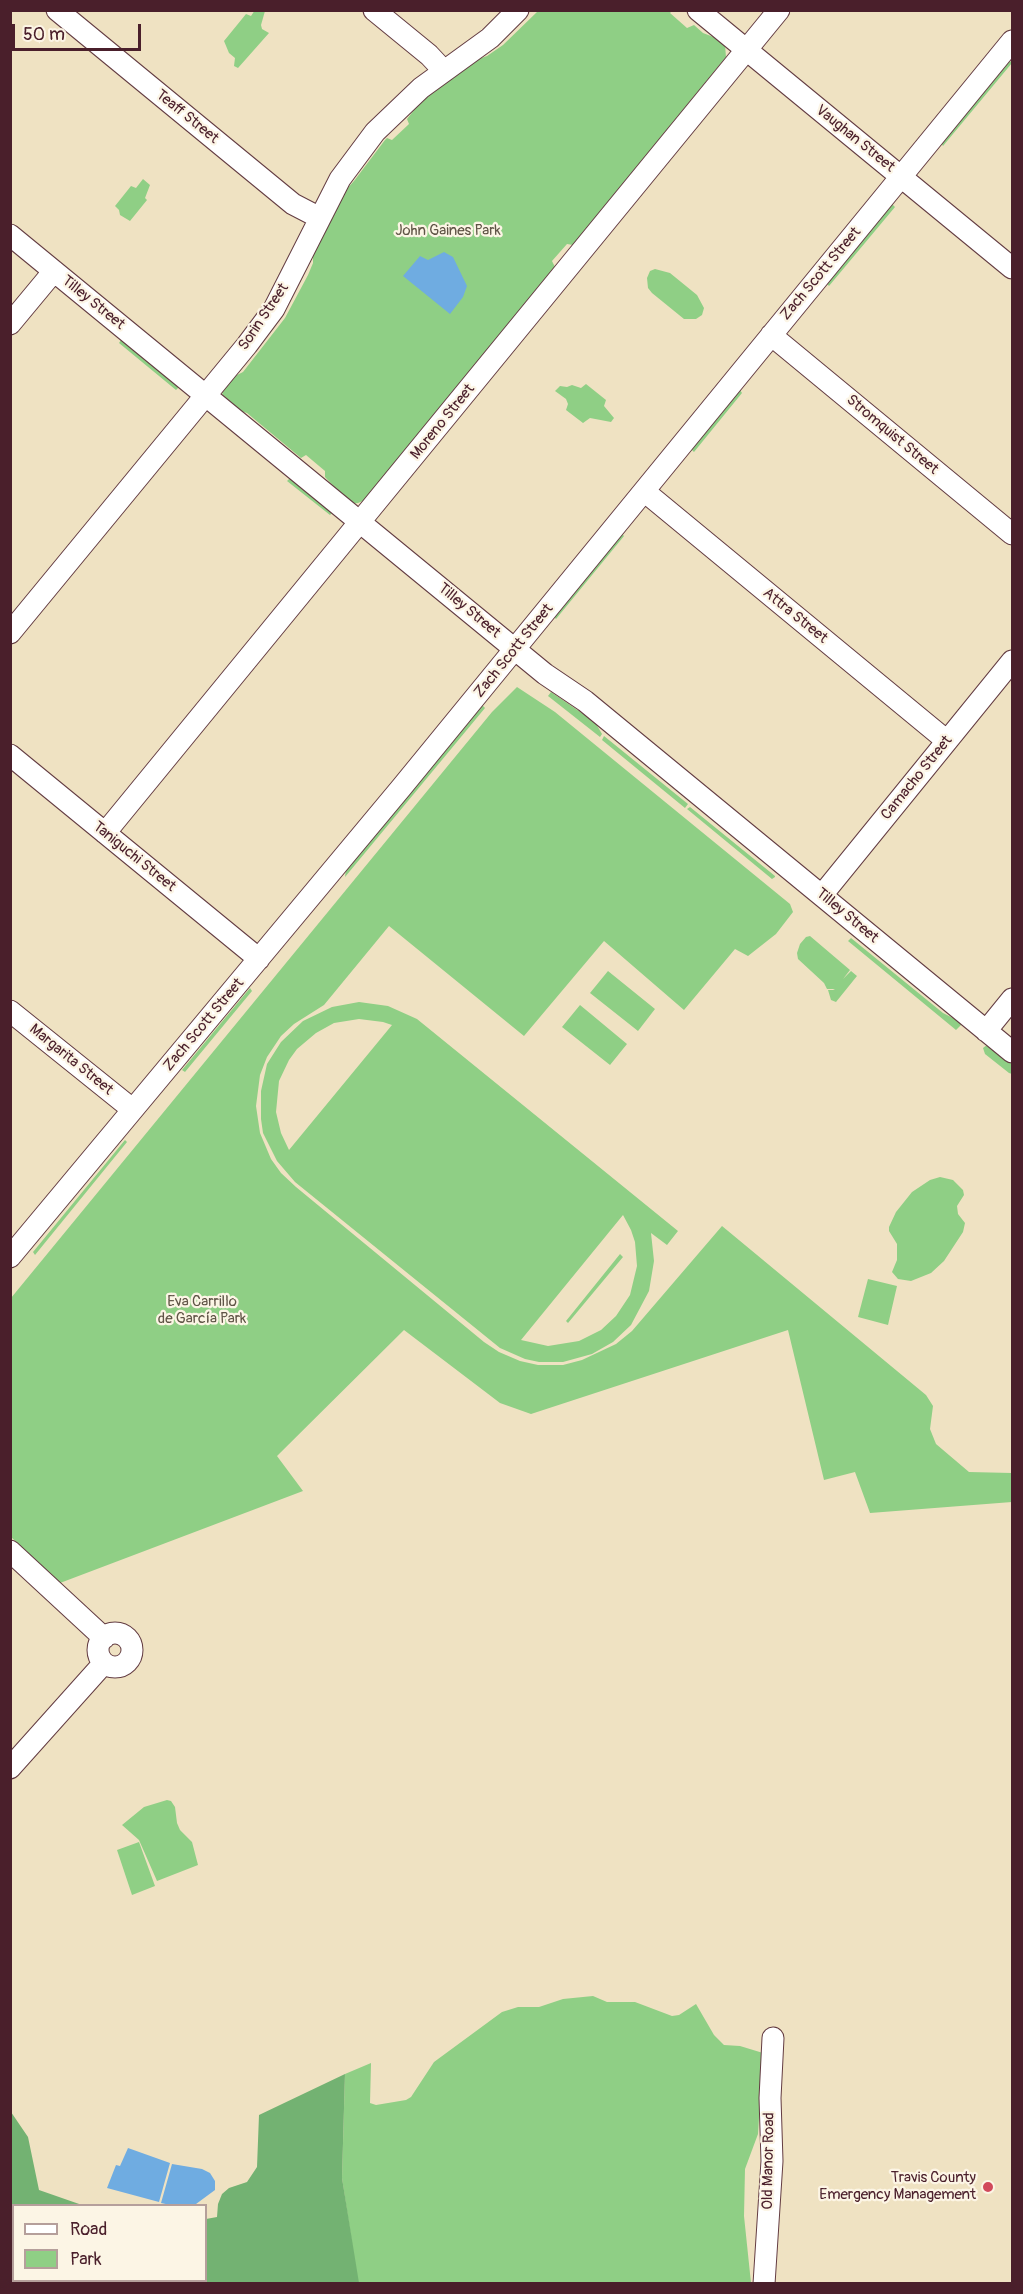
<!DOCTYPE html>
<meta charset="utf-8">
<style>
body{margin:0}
#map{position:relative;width:1023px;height:2294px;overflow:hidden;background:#efe2c2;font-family:Pangolin,sans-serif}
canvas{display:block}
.frame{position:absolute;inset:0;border:12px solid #4a1f2b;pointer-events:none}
.legend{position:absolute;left:12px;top:2204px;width:195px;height:78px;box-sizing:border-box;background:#fcf5e5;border:2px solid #b59f9b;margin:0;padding:8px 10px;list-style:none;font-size:18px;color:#4a1f2b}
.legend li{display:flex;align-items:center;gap:12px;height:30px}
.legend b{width:30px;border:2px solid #b59f9b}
.scale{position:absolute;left:12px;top:24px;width:129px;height:27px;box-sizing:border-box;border:3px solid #4a1f2b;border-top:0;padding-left:8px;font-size:18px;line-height:21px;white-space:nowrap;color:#4a1f2b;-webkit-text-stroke:4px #fcf5e5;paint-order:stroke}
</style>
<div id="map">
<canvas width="1023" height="2294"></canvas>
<div class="frame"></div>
<ul class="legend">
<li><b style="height:8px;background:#fff"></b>Road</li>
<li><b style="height:16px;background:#8fcf85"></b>Park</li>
</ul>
<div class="scale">50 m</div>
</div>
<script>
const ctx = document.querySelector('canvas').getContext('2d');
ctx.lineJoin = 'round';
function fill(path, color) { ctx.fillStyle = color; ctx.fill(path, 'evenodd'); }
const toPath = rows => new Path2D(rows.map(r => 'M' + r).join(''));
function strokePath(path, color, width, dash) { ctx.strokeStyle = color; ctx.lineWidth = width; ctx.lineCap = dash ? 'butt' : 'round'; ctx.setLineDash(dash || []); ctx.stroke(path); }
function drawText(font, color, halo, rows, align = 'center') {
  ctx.font = font + ' Pangolin,sans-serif'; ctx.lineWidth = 4.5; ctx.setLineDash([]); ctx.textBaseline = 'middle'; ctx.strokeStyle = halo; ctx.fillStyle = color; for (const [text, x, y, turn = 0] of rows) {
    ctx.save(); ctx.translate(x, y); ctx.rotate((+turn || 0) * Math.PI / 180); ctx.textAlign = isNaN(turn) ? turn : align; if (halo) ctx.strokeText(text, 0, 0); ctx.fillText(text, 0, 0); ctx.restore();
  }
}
fill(toPath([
 [255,10,265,11,261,25,262,29,269,33,238,68,234,66,235,58,229,53,224,41,246,14,251,16],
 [538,11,672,11,670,13,687,28,694,25,703,33,716,38,725,45,726,57,573,245,567,244,552,261,555,267,365,500,358,503,350,504,325,477,325,471,306,455,301,458,247,413,237,410,223,399,222,390,231,378,243,372,285,318,308,275,313,263,313,254,345,191,354,181,385,140,387,138,392,140,409,124,407,119,422,100,476,60,487,56,503,45],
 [1010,61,1012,63,943,146,941,143],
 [143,179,150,185,145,198,147,200,130,221,120,215,119,210,115,206,131,186,136,188],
 [892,204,895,207,829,286,827,284],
 [655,269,670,273,697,295,704,308,702,315,696,319,684,319,652,293,648,288,647,278,650,271],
 [121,340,178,386,179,387,176,390,119,343],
 [586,384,606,400,604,406,614,418,611,422,590,418,583,423,566,410,568,404,566,399,555,391,560,386,567,387,572,385,581,388],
 [740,390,742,393,694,452,691,449],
 [290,478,332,513,330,515,287,481],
 [622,534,624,536,556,619,554,617],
 [517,687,555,712,790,904,793,912,776,934,748,956,735,949,684,1010,604,941,524,1036,389,926,324,1005,294,1024,281,1036,267,1057,260,1075,256,1106,260,1133,271,1159,281,1173,296,1187,484,1342,499,1352,520,1361,538,1365,563,1365,582,1360,616,1344,632,1331,722,1226,926,1395,933,1406,930,1429,936,1444,969,1472,1012,1473,1012,1502,870,1513,855,1472,824,1480,788,1330,531,1414,500,1403,404,1330,277,1456,303,1491,60,1583,11,1537,11,1298,492,712],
 [551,692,595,722,602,734,600,737,548,696],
 [481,704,485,708,345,877,346,869],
 [604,736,688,804,685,808,602,740],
 [690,807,775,876,775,877,772,879,687,809],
 [810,936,850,970,843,979,851,971,857,976,836,1002,831,1000,828,990,833,990,835,989,827,989,824,983,798,959,797,953,800,944,806,937],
 [851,938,943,1013,963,1023,956,1030,848,941],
 [608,971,655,1009,638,1031,590,993],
 [250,988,252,991,185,1072,182,1070],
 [359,1002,388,1006,417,1019,678,1231,667,1245,651,1233,654,1261,649,1291,631,1325,613,1342,592,1354,563,1362,539,1362,525,1359,500,1348,295,1182,277,1161,263,1133,261,1119,261,1091,267,1064,281,1042,303,1021,332,1007],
 [359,1019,383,1022,392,1025,289,1150,281,1133,276,1112,279,1081,289,1060,297,1049,316,1033,334,1023],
 [623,1215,631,1230,635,1242,637,1266,630,1295,616,1316,601,1330,579,1341,548,1346,521,1340],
 [580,1005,627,1044,610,1065,562,1027],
 [987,1045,1012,1064,1012,1074,1009,1073,985,1054,983,1048],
 [125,1140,127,1142,35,1255,33,1252],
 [940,1177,953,1180,963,1190,964,1195,957,1206,958,1214,965,1223,963,1232,944,1261,931,1273,911,1281,898,1279,892,1272,897,1260,897,1244,889,1231,889,1227,896,1212,912,1192,930,1180],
 [620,1254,623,1257,568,1323,566,1321],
 [868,1279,897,1286,888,1325,858,1317],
 [167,1800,171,1801,175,1807,177,1823,180,1830,192,1842,198,1865,157,1881,139,1840,122,1825,144,1807],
 [139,1842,155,1886,132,1895,117,1850],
 [593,1996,607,2002,635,2002,672,2016,679,2015,696,2004,714,2035,724,2045,740,2046,763,2053,758,2134,745,2169,744,2216,751,2283,358,2283,342,2178,345,2074,371,2063,370,2103,376,2105,406,2100,411,2097,434,2062,502,2012,518,2007,539,2007,563,1999]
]), '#8fcf85');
fill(toPath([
 [345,2074,342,2178,359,2283,11,2283,11,2112,28,2137,39,2190,82,2205,14,2206,14,2280,206,2280,206,2219,217,2217,218,2204,222,2194,229,2188,247,2182,257,2167,259,2115]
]), '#73b272');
fill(toPath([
 [444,252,453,257,467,286,463,297,450,314,403,276,420,256,428,260],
 [128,2148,170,2163,159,2202,107,2188,116,2165,120,2166],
 [172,2164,202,2169,210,2173,215,2181,215,2190,196,2204,175,2206,161,2203]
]), '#6face1');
const minor = toPath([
 [57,10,293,204,320,218],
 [374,10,429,55,444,71],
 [698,10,1012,268],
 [10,235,545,674,585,701,1012,1052],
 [10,324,54,271],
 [771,335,1012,534],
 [644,491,947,741],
 [10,633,247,345,274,309,340,179,375,132,421,88,490,38,518,10],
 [10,755,259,959],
 [105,833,779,10],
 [822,895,1012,661],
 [10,1011,132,1109],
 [986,1031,1012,999],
 [10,1257,401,788,1012,41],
 [10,1551,104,1638],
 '98 1650a17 17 0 1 1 34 0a17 17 0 1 1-34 0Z',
 [10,1768,104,1663],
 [764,2284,772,2161,770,2098,773,2038]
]);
strokePath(minor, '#633c42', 23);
strokePath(minor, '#fff', 21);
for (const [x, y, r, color] of [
 [988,2187,6,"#d1495b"]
]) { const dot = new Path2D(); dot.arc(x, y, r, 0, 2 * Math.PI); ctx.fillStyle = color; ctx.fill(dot); strokePath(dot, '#fcf5e5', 2); }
drawText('15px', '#4a1f2b', '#fcf5e5', [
 ["Teaff Street",187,117,39],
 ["Vaughan Street",855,139,39],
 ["Zach Scott Street",821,274,-50],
 ["Tilley Street",93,303,39],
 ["Sorin Street",264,317,-56],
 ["Moreno Street",443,422,-51],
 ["Stromquist Street",892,435,40],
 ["Tilley Street",469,611,40],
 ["Attra Street",795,616,39],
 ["Zach Scott Street",514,651,-51],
 ["Camacho Street",917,778,-51],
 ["Taniguchi Street",134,857,39],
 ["Tilley Street",847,916,40],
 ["Zach Scott Street",204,1025,-50],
 ["Margarita Street",71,1060,39],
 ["Old Manor Road",769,2161,-89]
]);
drawText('15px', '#5f5446', '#fcf5e5', [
 ["John Gaines Park",448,231],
 ["Eva Carrillo",202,1302],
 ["de García Park",202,1319]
]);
drawText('15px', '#4a1f2b', '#fcf5e5', [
 ["Travis County",976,2178],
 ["Emergency Management",976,2195]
], 'right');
</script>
